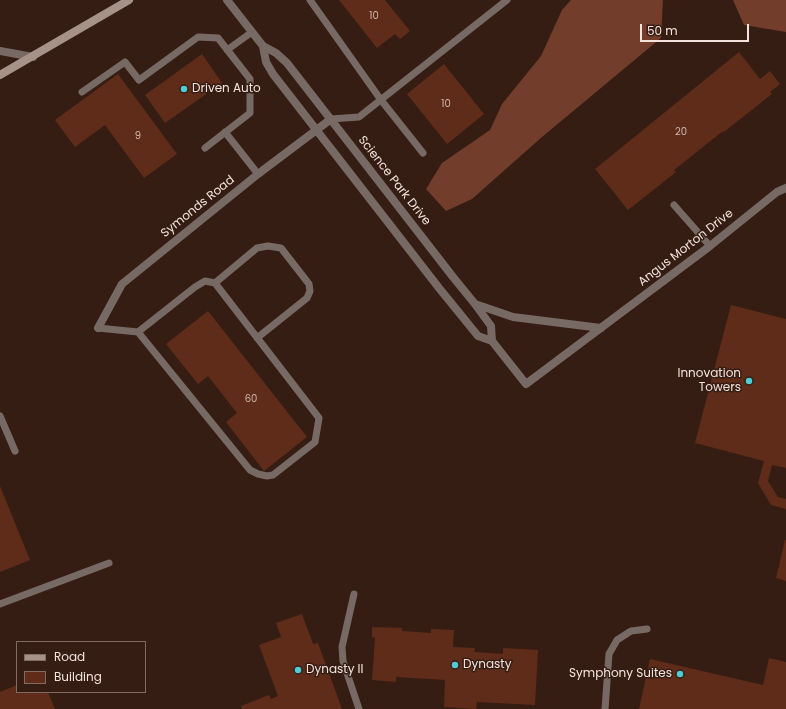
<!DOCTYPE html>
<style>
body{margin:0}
#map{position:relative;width:786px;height:709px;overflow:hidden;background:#351d14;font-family:Poppins,sans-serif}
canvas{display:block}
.legend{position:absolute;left:16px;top:641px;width:130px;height:52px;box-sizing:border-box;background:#351d14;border:1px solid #816c64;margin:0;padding:5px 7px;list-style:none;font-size:12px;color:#f4e3dd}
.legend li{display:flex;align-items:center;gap:8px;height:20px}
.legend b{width:20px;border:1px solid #816c64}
.scale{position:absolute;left:640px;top:24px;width:109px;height:18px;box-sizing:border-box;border:2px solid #f4e3dd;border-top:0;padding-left:5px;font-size:12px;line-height:14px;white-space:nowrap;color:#f4e3dd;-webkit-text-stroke:3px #351d14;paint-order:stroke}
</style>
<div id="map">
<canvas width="786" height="709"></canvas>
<ul class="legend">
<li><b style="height:5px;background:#a7928a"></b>Road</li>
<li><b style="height:11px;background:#5f2c19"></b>Building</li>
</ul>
<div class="scale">50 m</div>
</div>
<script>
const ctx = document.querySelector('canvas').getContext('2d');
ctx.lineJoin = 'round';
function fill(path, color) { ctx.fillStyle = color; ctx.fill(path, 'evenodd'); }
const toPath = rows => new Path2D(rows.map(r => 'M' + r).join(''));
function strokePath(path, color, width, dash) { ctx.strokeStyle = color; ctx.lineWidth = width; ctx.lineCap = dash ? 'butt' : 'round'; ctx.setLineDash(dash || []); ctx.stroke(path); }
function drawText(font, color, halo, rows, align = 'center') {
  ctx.font = font + ' Poppins,sans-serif'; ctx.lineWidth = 3; ctx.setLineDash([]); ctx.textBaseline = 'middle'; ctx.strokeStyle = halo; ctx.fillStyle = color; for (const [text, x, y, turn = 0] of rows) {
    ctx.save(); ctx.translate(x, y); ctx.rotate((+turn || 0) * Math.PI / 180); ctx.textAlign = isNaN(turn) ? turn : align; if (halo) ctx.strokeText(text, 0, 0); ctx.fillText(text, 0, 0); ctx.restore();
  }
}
fill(toPath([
 [571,0,663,0,661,38,542,137,472,199,446,211,426,189,442,163,490,130,502,104,541,56,562,10],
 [733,0,786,0,786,32,744,25]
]), '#723d2a');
fill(toPath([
 [339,0,385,0,410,31,400,39,395,34,377,48],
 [739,52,760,79,770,71,780,84,770,92,772,94,724,132,723,131,674,170,676,172,628,210,595,169],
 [202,54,222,83,165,123,145,95],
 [444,64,484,114,447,144,407,94],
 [118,74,177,154,144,178,105,125,75,147,55,120],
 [731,305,786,319,786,468,772,465,768,481,778,497,786,499,786,509,771,505,758,483,764,461,695,443],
 [208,311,307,437,264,471,226,422,237,413,208,376,198,384,166,344],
 [0,486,30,560,0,572],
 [785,540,786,540,786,581,776,578],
 [302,614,313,644,318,643,342,709,242,709,241,706,269,695,271,699,278,696,259,645,281,637,276,623],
 [372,627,402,628,402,631,431,633,431,629,454,630,453,647,475,648,474,652,503,654,503,648,538,650,535,705,477,702,476,709,444,707,445,680,396,677,396,682,372,680,375,638,372,637],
 [769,658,786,662,786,709,639,709,650,659,763,685],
 [17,685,17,692,48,692,55,709,0,709,0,692]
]), '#5f2c19');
strokePath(toPath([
 [310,0,381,100,423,153],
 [227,50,252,32],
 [82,92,125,62,139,80,198,37,218,38,250,79,250,113,205,148],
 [331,119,359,117,507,0],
 [225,132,258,174],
 [674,205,710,246],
 [215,283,257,248,268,246,281,248,309,284,310,291,307,298,257,338],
 [98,328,138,332,195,287,205,281,215,283,319,418,315,442,273,475,267,476,258,474,250,470,138,332],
 [0,416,15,451],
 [354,594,342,647,343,661,359,709],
 [0,604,109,563],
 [605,709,609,654,617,640,631,631,647,629]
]), '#776a65', 7);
strokePath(toPath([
 [227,0,263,46,276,53,287,63,453,277,475,304,491,326,492,341],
 [263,46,266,62,273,74,439,288,478,336,492,341,526,384,710,246,777,192,786,188],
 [0,51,33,57],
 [475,304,513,317,601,328],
 [98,328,122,284,258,174,331,119]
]), '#776a65', 8);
strokePath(toPath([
 [0,75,129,0]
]), '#a7928a', 8);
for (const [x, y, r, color] of [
 [184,89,4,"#51ccd3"],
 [749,381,4,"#51ccd3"],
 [455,665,4,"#51ccd3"],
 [298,670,4,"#51ccd3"],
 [680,674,4,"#51ccd3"]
]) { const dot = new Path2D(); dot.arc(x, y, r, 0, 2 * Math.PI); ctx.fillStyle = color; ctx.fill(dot); strokePath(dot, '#351d14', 1.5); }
drawText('10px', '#cfb5ac', null, [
 ["10",374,16],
 ["10",446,104],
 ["20",681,132],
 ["9",138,136],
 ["60",251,399]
]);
drawText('12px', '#f4e3dd', '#351d14', [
 ["Driven Auto",192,89],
 ["Innovation",741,374,"right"],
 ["Towers",741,388,"right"],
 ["Dynasty",463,665],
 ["Dynasty II",306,670],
 ["Symphony Suites",672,674,"right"]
], 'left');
drawText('12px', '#f4e3dd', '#351d14', [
 ["Science Park Drive",394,181,52],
 ["Symonds Road",198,207,-39],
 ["Angus Morton Drive",686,248,-38]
]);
</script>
